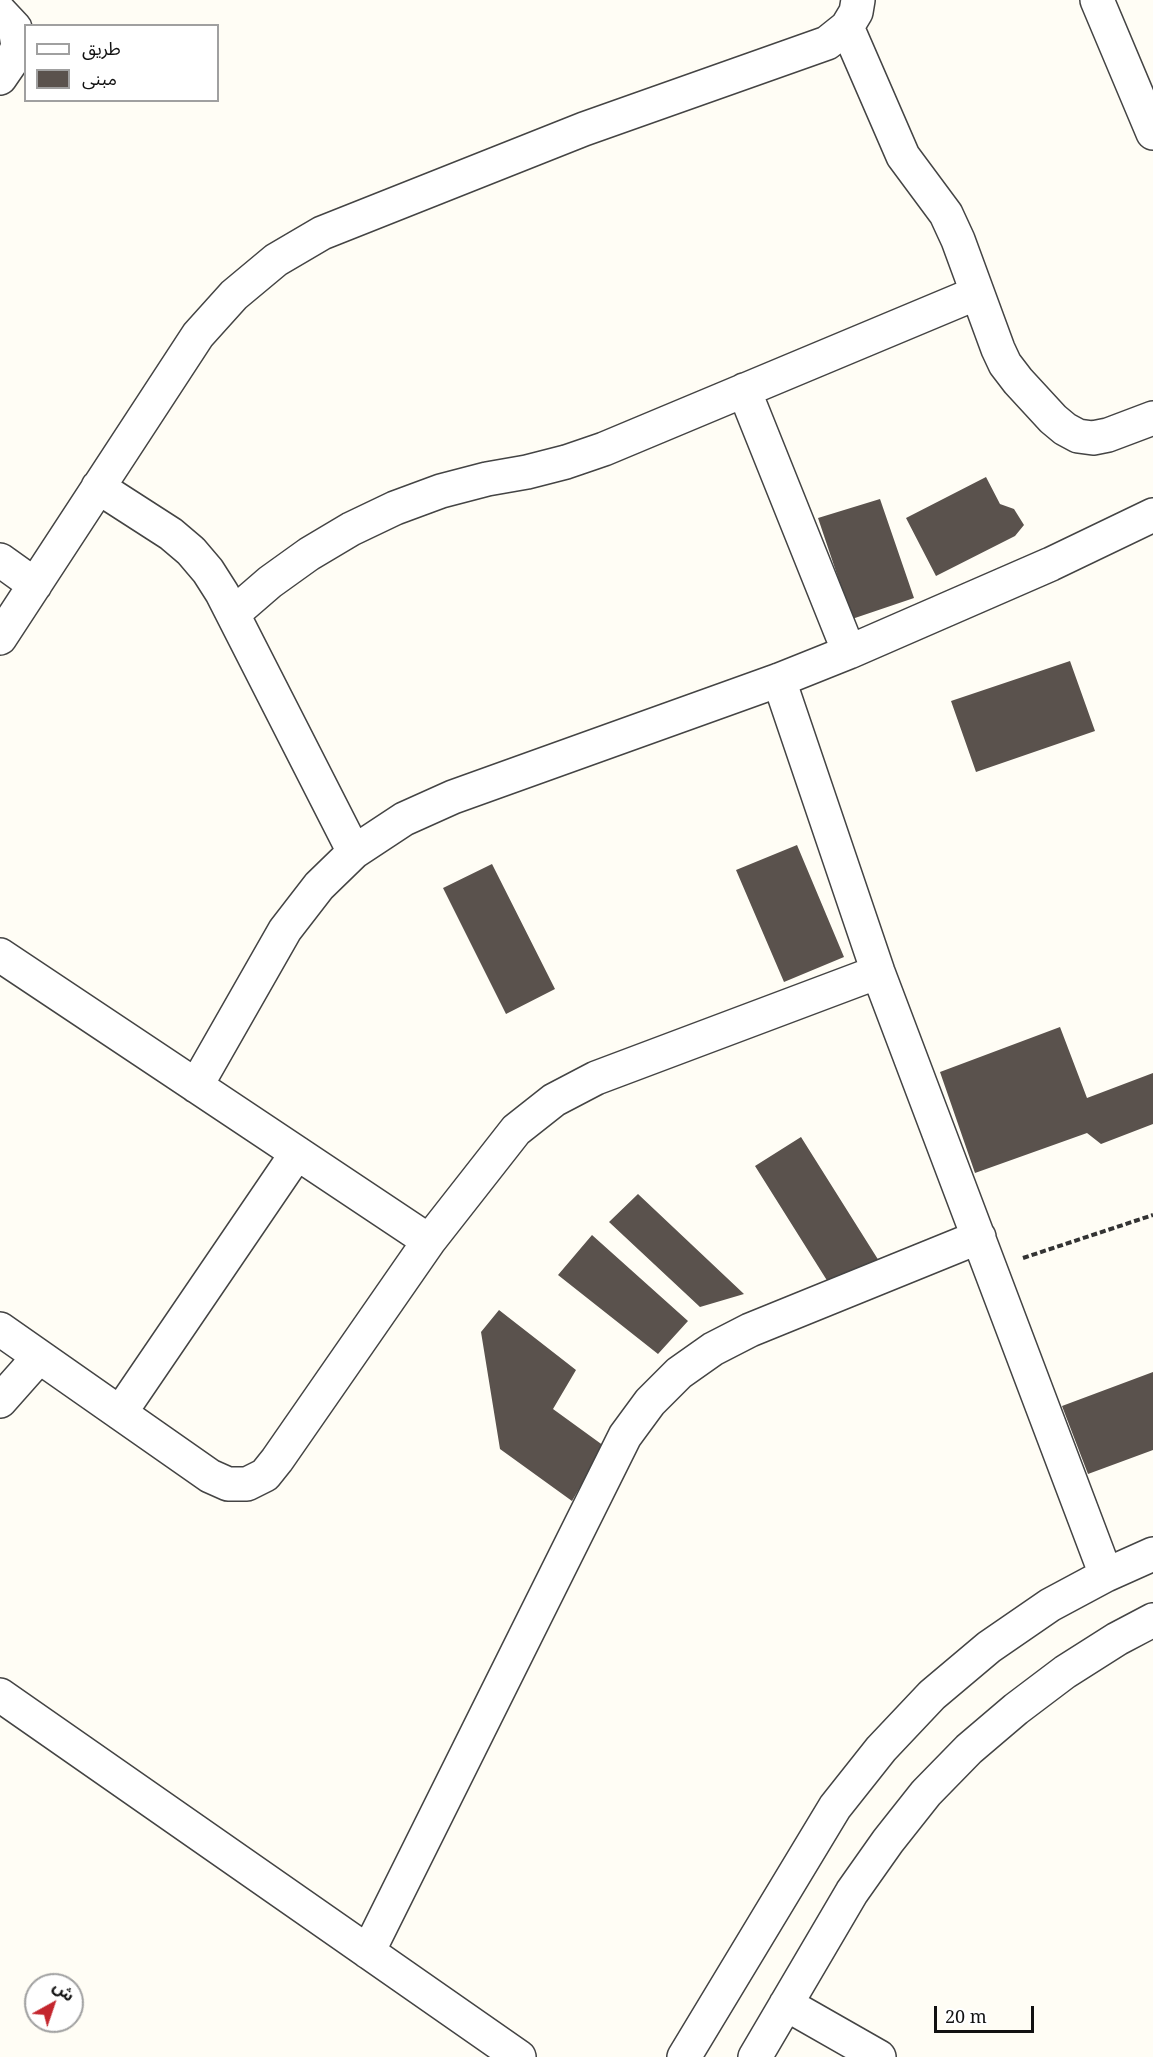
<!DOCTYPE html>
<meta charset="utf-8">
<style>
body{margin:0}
#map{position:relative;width:1153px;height:2057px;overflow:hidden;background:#fffdf5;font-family:"Noto Serif","Noto Sans Arabic",serif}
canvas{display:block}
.legend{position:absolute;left:24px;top:24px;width:195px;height:78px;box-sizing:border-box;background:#fff;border:2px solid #a0a0a0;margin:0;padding:8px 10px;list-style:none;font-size:18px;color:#111}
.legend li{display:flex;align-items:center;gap:12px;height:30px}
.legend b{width:30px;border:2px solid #a0a0a0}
.north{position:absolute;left:24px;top:1973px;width:60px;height:60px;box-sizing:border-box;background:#fff;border:2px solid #a0a0a0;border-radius:50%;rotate:40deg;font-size:16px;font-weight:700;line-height:24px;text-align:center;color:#111}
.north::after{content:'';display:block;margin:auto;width:21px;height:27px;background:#c4262e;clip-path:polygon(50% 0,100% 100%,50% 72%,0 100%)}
.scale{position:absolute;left:934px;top:2006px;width:100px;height:27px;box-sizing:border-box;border:3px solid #111;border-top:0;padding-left:8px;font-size:18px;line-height:21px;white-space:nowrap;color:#111;-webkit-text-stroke:4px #fff;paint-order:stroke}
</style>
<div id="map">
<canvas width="1153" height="2057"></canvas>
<ul class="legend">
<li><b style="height:8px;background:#fff"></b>طريق</li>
<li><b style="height:16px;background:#5a524d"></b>مبنى</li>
</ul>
<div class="north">ش</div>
<div class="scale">20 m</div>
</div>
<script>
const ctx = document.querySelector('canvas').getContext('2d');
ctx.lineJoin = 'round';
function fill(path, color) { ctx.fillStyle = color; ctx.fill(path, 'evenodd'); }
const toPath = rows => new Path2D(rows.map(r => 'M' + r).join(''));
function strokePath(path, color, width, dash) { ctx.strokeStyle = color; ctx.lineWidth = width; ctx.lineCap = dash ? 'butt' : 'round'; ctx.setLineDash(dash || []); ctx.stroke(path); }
fill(toPath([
 [986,477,1000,504,1014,509,1024,525,1015,536,936,576,906,518],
 [880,499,914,598,852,619,818,518],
 [1070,661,1095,731,976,772,951,701],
 [797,845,844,957,784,982,736,870],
 [492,864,555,989,506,1014,443,888],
 [1060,1027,1087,1098,1153,1073,1153,1124,1101,1144,1087,1133,975,1173,940,1072],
 [801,1137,879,1261,833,1290,755,1166],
 [638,1194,744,1294,700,1307,609,1222],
 [592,1235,688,1321,658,1354,558,1275],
 [499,1310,576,1370,553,1409,604,1446,572,1501,500,1449,481,1332],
 [1153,1372,1153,1450,1088,1474,1062,1406]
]), '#5a524d');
const minor = toPath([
 [1097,0,1153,133],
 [0,12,15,28,18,46,11,62,0,78],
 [847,27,903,156,946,214,958,240,998,349,1005,364,1018,381,1053,419,1065,429,1078,436,1093,438,1108,435,1153,418],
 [744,390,849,652],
 [98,487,171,534,191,551,208,571,222,593,354,852],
 [0,560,35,585],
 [233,614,270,582,309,554,351,529,395,508,441,491,487,479,527,472,566,462,604,449,977,293],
 [0,638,198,335,234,295,276,260,322,233,584,129,827,43,847,27,856,12,858,0],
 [779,680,878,972,1106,1575],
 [0,955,429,1241],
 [196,1086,285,930,319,886,354,852,404,819,453,797,779,680,849,652,1051,564,1153,515],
 [0,1329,210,1476,228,1484,247,1484,265,1475,277,1460,429,1241,516,1130,554,1100,596,1078,878,972],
 [0,1401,39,1357],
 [120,1413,297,1153],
 [0,1695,519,2057],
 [368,1952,625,1436,650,1402,679,1373,713,1349,750,1330,979,1237],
 [786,2004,879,2057],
 [684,2057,835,1807,881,1749,932,1695,989,1647,1050,1605,1106,1575,1153,1554],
 [755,2057,852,1892,888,1841,926,1793,969,1749,1016,1709,1065,1672,1117,1639,1153,1620]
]);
strokePath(minor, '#444', 36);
strokePath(toPath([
 [1023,1258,1153,1215]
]), '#333', 4, [6, 3]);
strokePath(minor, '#fff', 33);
</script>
